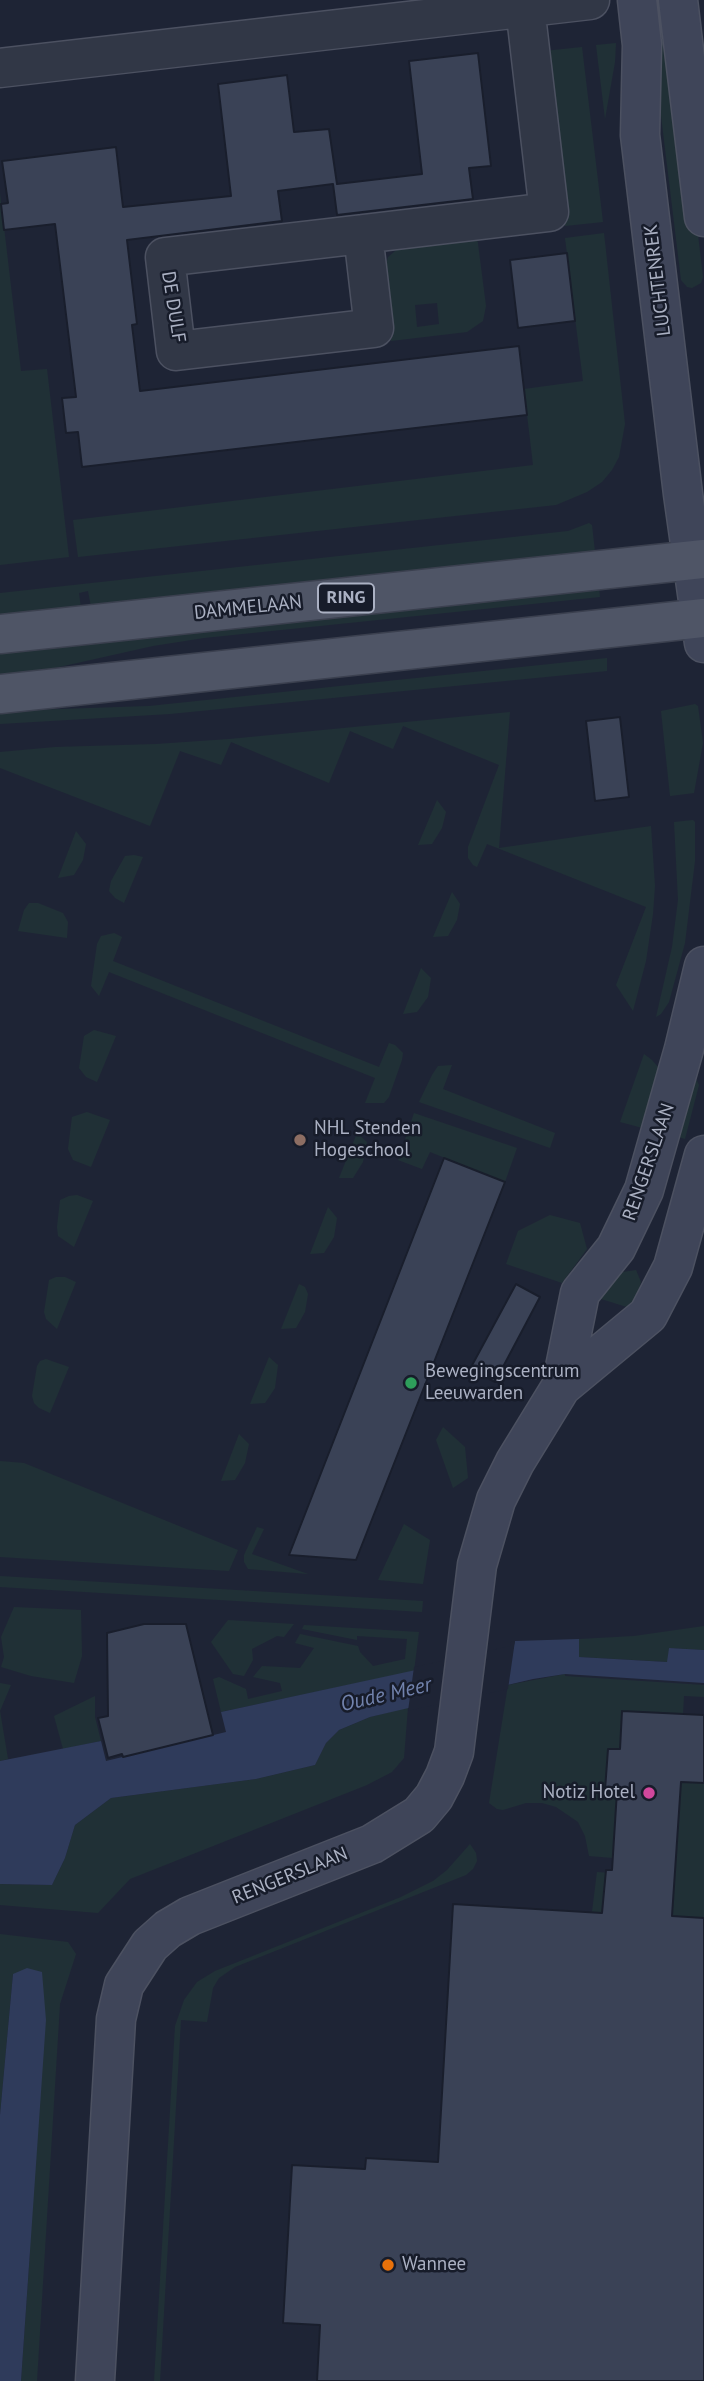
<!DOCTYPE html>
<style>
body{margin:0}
canvas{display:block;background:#1e2435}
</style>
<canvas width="704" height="2381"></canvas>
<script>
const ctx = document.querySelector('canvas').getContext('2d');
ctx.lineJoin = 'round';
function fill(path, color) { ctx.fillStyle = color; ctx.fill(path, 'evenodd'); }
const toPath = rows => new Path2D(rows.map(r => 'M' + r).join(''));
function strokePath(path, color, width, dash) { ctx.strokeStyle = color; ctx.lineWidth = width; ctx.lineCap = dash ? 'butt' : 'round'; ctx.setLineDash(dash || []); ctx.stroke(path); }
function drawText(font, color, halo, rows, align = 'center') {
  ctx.font = font + ' "PT Sans",sans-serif'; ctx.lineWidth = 5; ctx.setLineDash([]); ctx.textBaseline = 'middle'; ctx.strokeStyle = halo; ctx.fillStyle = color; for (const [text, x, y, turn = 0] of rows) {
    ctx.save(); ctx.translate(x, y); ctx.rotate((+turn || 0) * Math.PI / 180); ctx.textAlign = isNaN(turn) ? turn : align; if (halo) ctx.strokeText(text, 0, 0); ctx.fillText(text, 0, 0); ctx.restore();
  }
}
fill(toPath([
 [660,33,665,33,675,39,703,277,701,283,692,288,687,287,681,280,652,42],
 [616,43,615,62,605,119,596,45],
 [582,47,603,222,565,226,544,51],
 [0,193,21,371,47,369,69,557,0,565],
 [604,233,625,424,619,457,612,470,602,482,587,492,556,505,78,557,73,520,533,465,524,389,583,381,565,238],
 [477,236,486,306,483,321,467,332,391,341,383,276,388,257,401,246],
 [437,303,439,324,417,327,415,305],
 [589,523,592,525,595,552,91,607,88,591,79,593,81,608,0,617,0,593,568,531],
 [599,587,600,597,204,638,153,646,37,672,0,676,0,651],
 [607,658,607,671,170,714,0,724,0,711,149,706],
 [695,704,698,706,703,743,694,793,670,796,661,711],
 [510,712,499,848,651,826,655,886,653,914,646,961,633,1011,616,985,646,907,487,844,477,867,473,865,468,858,468,847,499,765,403,726,393,749,350,731,329,783,231,742,221,765,180,751,150,826,0,768,0,752,55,747,156,744,229,739],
 [437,800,446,812,442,828,432,844,418,845],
 [693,820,695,822,695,861,685,943,669,1002,661,1014,656,1017,672,947,678,900,674,822],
 [76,831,86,844,83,860,74,875,58,878],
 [134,855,143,857,124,903,115,898,109,891,111,881,125,856],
 [452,892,460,904,457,920,448,936,433,937],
 [29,903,38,903,63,913,68,922,67,938,18,931,24,910],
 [114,933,122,937,113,961,379,1067,389,1043,395,1045,403,1053,402,1060,389,1097,384,1103,365,1103,375,1078,109,972,99,996,91,986,97,944,101,936],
 [421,968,431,978,428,997,417,1012,403,1014],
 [94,1030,116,1036,97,1082,86,1077,79,1068,84,1036],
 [644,1054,652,1060,658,1067,661,1084,650,1130,620,1122],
 [452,1065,443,1089,555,1133,550,1148,419,1102,432,1075,438,1066],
 [695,1077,699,1085,685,1139,671,1135],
 [87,1112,110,1120,91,1167,73,1160,68,1149,72,1117],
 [414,1113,517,1148,505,1182,430,1152,422,1169,398,1160],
 [357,1133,367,1142,363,1162,353,1178,339,1178],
 [77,1195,93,1201,74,1247,58,1236,57,1227,60,1200,69,1196],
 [328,1207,337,1218,334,1237,324,1253,310,1254],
 [550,1215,580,1223,587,1249,562,1283,506,1264,518,1231],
 [636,1270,641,1282,633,1309,598,1298,616,1273],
 [56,1277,65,1277,76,1282,57,1329,46,1319,44,1312,49,1280],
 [299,1284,305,1287,308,1294,305,1312,296,1328,281,1329],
 [269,1357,278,1365,275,1388,265,1403,250,1404],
 [46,1359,69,1367,50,1413,39,1408,34,1403,32,1396,37,1366,40,1361],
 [443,1427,465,1447,468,1478,453,1488,436,1440],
 [239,1434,249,1444,245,1463,235,1480,221,1481],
 [0,1461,24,1463,238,1550,229,1571,0,1557],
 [404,1524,430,1540,423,1584,378,1580],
 [257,1527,264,1529,252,1554,308,1574,248,1569,244,1562,244,1555],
 [0,1576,423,1601,422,1612,0,1587],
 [14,1607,81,1610,82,1656,74,1683,31,1676,1,1667,4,1657,1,1637],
 [228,1620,294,1624,284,1637,277,1636,252,1649,253,1660,244,1676,233,1674,211,1642],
 [304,1625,419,1632,414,1671,221,1712,213,1679,219,1677,246,1689,248,1699,282,1691,280,1683,253,1677,262,1666,300,1668,314,1648,295,1643,300,1634,358,1646,360,1652,373,1666,405,1659,407,1639,357,1636,357,1640,302,1629],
 [704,1626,704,1650,669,1648,668,1662,579,1657,579,1639,634,1636],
 [565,1674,565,1676,704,1685,704,1697,684,1696,683,1714,622,1711,620,1749,608,1749,605,1789,617,1791,613,1858,589,1856,585,1836,578,1822,556,1807,542,1803,526,1803,503,1810,497,1809,489,1803,508,1685],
 [0,1683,11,1685,0,1711,8,1759,0,1761],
 [95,1696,95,1717,101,1741,63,1749,54,1716],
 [408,1707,404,1758,392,1772,367,1785,130,1879,98,1913,0,1905,0,1884,52,1885,65,1858,75,1825,111,1798,256,1779,315,1765,326,1743,339,1730,370,1717],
 [681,1782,704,1783,704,1918,655,1915,675,1876],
 [470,1844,476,1853,477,1861,473,1869,466,1875,235,1967,219,1978,213,1988,207,2022,181,2020,160,2381,154,2381,175,2026,184,2000,197,1982,215,1971,401,1897,433,1881,447,1870],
 [597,1872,639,1875,637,1915,592,1912],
 [0,1934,68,1942,76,1954,60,2004,37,2381,21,2381,30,2252,13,1974,0,2115]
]), '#203036');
fill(toPath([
 [579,1639,579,1657,667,1662,669,1648,704,1650,704,1683,565,1674,533,1679,370,1717,339,1730,326,1743,315,1765,256,1779,111,1798,75,1825,65,1858,52,1885,0,1884,0,1761,101,1741,106,1761,226,1732,221,1712,513,1649,515,1641],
 [27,1968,42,1972,46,2020,21,2381,0,2381,0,2115,13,1974]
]), '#2f3b5b');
fill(toPath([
 [515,1641,508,1689,408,1711,414,1667,510,1646,511,1642]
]), '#1e2435');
const building = toPath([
 [478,53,491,166,469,168,473,199,337,215,333,184,278,191,282,221,127,240,137,324,132,325,140,391,519,346,527,415,82,467,78,432,66,433,62,398,76,397,55,224,4,230,1,204,8,203,2,161,116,147,123,207,231,196,218,84,287,75,294,132,329,129,337,184,422,174,409,61,478,53],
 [567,253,575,321,518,328,510,260,567,253],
 [620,717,629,797,595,801,586,721,620,717],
 [444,1158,505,1182,356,1560,289,1555,444,1158],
 [516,1284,540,1297,495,1382,470,1369,516,1284],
 [144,1624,186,1624,213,1735,123,1757,122,1754,108,1758,98,1718,108,1716,107,1633,144,1624],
 [622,1711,704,1715,704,1783,681,1782,672,1916,704,1918,704,2381,317,2381,320,2325,283,2323,292,2165,365,2169,366,2158,438,2162,453,1904,602,1913,606,1870,612,1870,617,1791,605,1790,608,1749,620,1749,622,1711]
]);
fill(building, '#3a4256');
strokePath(building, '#191e2c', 2);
const street = toPath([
 [0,68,590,0],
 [363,234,374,328,176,351,165,257,363,234],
 [363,234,549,212,525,7]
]);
const secondary = toPath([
 [637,0,642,45,640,135,683,494,704,643],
 [678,0,704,217],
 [561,1387,580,1293,616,1248,644,1190,684,1049,704,966],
 [95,2381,116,2019,124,1985,150,1945,168,1929,190,1916,372,1844,419,1815,434,1797,445,1776,454,1752,477,1565,496,1500,515,1462,561,1387,648,1315,673,1267,704,1155]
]);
const primary = toPath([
 [0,634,704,559],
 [0,694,704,618]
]);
strokePath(street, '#4c5161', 41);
strokePath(secondary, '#4c5161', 41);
strokePath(primary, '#3b404f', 41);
strokePath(street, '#313746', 38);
strokePath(secondary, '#3f4559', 38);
strokePath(primary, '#4f5566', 38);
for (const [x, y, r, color] of [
 [300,1140,7,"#8d6e63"],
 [411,1383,7,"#2e9e5b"],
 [649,1793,7,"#d1479c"],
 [388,2265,7,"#e8710a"]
]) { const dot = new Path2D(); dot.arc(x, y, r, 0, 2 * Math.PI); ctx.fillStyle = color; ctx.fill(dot); strokePath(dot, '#171c2a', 2.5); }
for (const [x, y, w] of [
 [346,598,56]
]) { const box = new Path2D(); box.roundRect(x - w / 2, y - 14.5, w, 29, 5); ctx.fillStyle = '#171c2a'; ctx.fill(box); strokePath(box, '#abb1c3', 2); }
drawText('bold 18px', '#abb1c3', null, [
 ["RING",346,598]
]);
drawText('19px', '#abb1c3', '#171c2a', [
 ["LUCHTENREK",658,280,-97],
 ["DE DULF",173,307,81],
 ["DAMMELAAN",248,608,-6],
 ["RENGERSLAAN",649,1162,-71],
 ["RENGERSLAAN",290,1876,-22]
]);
drawText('19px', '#abb1c3', '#171c2a', [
 ["NHL Stenden",314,1129],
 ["Hogeschool",314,1151],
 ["Bewegingscentrum",425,1372],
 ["Leeuwarden",425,1394],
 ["Notiz Hotel",635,1793,"right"],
 ["Wannee",402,2265]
], 'left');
drawText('italic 21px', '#7283ad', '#171c2a', [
 ["Oude Meer",386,1695,-13]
]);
</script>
